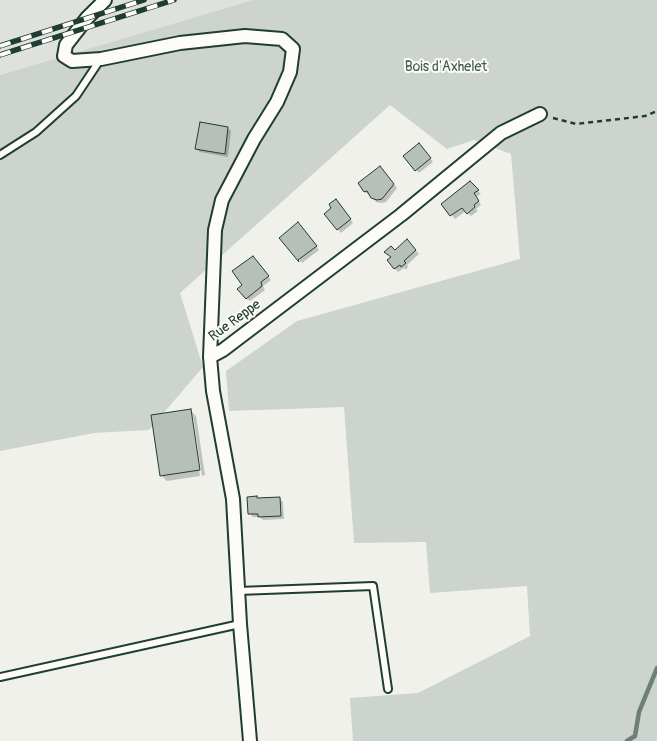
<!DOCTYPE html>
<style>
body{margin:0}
canvas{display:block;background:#f0f1eb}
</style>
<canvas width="657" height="741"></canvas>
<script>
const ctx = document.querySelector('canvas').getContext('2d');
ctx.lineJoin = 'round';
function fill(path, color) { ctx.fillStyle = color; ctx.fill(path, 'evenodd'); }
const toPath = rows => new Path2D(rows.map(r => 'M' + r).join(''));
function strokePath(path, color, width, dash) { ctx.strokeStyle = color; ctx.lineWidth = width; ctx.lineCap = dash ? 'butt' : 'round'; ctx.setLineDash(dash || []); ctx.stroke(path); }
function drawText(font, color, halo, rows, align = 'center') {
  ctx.font = font + ' Pangolin,sans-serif'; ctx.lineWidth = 4; ctx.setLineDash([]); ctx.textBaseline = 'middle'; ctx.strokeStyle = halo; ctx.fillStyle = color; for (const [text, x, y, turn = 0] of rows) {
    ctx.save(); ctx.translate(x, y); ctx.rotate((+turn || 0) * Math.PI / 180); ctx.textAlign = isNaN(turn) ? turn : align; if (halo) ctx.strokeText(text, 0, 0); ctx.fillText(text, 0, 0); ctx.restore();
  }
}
fill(toPath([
 [0,0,253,0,0,75]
]), '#dfe2dc');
fill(toPath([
 [253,0,657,0,657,741,353,741,350,698,418,693,530,636,527,586,430,593,426,542,354,543,344,407,229,411,226,371,297,321,520,259,511,154,474,140,447,149,390,105,180,293,203,367,149,430,94,433,0,451,0,75]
]), '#cdd3cd');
fill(toPath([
 [201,124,228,128,231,131,228,157,200,152,196,149],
 [423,148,433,162,419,173,416,170],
 [384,171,397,188,386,202,381,203,376,202,370,194,369,195,365,192],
 [470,183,481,194,476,197,481,205,476,209,478,211,471,216,466,211,455,219,443,204],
 [340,204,353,223,341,233,326,214],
 [302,227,319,250,302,263,281,238],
 [410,244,419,254,407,265,408,267,406,270,404,268,398,272,388,261,395,251],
 [257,261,271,280,263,286,265,290,250,301,246,298,244,285],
 [191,411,196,416,205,475,202,476,193,415,191,415,200,476,167,481,161,475],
 [279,498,283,502,284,519,263,520,260,517,253,517,250,514]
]), '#0003');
strokePath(toPath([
 [627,741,635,736,639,712,657,668]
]), '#6c8077', 4.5);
const building = toPath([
 [200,122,228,127,225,154,195,149,200,122],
 [419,143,431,158,415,171,403,156,419,143],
 [380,166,394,184,382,199,377,200,371,198,367,191,364,192,358,183,380,166],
 [470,181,479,190,474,193,479,201,474,205,475,207,467,214,462,208,450,216,441,204,470,181],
 [336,199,351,219,337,230,324,214,331,208,329,204,336,199],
 [298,222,317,246,298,260,299,262,279,238,298,222],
 [407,239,416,250,404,261,406,263,401,267,400,265,394,269,387,260,391,257,384,252,391,246,395,250,407,239],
 [253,256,269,276,261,282,262,286,246,299,237,289,242,285,232,271,253,256],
 [191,409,200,470,160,476,151,415,191,409],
 [257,496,257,498,280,497,281,516,258,517,258,514,248,514,247,497,257,496]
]);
fill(building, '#b6bfb8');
strokePath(building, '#1f3d34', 1);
const lane = toPath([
 [0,155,36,132,76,96,100,60],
 [238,591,373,586,388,689],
 [0,677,240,624]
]);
const street = toPath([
 [105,0,87,18,66,45,64,56,72,61,101,59,180,43,245,36,282,39,293,49,290,72,277,102,254,139,222,200,215,230,210,357],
 [250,741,240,624,233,499,213,391,210,357,223,350,401,215,501,133,540,114]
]);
strokePath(lane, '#1f3d34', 10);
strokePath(street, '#1f3d34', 16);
strokePath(toPath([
 [553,118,576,124,645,116,657,111]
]), '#1f3d34', 2.5, [5, 4]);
strokePath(lane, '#fdfcf7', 6);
strokePath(street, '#fdfcf7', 12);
const rail = toPath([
 [0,46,144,0],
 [0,55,174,0]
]);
strokePath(rail, '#1f3d34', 5.5);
strokePath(rail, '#fdfcf7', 4, [11]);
drawText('14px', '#425b53', '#fdfcf7', [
 ["Bois d'Axhelet",446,67]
]);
drawText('14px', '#1f3d34', '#fdfcf7', [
 ["Rue Reppe",235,321,-36]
]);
</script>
